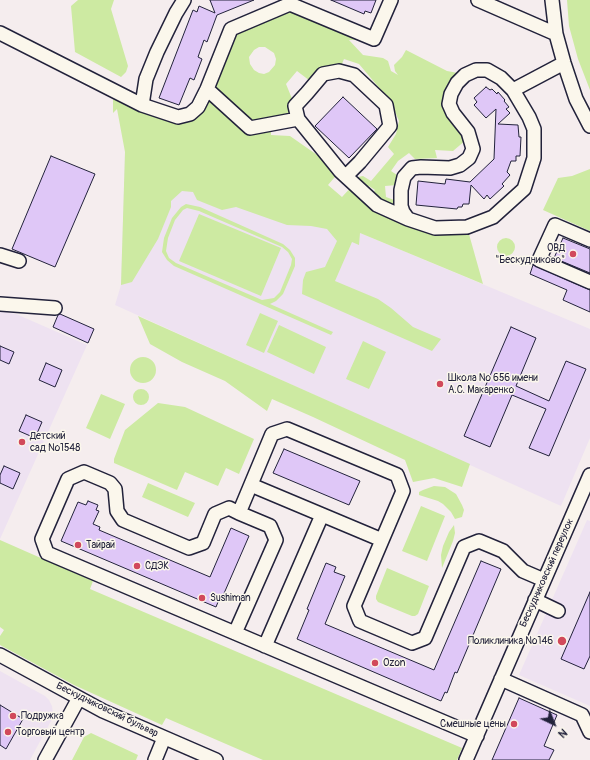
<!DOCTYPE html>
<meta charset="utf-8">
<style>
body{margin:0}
#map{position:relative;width:590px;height:760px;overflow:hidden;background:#f5edee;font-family:Pangolin,sans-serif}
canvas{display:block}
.north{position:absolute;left:534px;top:704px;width:40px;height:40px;-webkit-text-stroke:3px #fbf7ec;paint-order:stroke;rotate:137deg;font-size:11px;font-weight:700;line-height:16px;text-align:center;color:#22223b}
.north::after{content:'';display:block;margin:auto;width:14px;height:18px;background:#22223b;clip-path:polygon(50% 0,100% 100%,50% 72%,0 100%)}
</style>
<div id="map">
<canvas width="590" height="760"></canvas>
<div class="north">N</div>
</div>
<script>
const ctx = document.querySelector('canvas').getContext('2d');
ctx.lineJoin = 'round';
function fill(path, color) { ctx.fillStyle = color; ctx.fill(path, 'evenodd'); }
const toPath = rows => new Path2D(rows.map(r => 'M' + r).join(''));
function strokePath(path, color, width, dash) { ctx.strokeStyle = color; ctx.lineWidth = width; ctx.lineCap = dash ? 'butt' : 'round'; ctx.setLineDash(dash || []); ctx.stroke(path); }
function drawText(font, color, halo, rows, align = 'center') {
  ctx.font = font + ' Pangolin,sans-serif'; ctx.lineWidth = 3; ctx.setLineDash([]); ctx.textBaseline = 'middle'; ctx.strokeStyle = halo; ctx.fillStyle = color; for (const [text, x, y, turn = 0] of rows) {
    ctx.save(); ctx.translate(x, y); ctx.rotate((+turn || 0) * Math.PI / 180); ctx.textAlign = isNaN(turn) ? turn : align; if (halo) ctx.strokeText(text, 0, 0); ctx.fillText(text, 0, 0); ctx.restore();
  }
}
fill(toPath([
 [125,152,329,220,590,329,590,438,561,506,115,305,121,285],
 [0,311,16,314,87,345,0,539],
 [587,520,590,521,590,706,519,675],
 [0,671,45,696,49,700,52,706,53,713,51,721,30,760,0,760]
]), '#eee2f1');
fill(toPath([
 [78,0,114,0,111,9,128,66,126,72,121,77,75,52,71,6],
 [567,0,590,0,590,90,578,59,569,26],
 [290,4,374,39,349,40,363,55,383,58,388,61,391,71,398,75,395,71,394,65,402,57,406,50,447,71,458,73,445,89,443,101,466,140,453,151,435,150,437,158,415,159,409,153,398,161,391,171,397,175,398,179,397,185,385,186,386,197,394,200,397,204,394,207,386,204,372,194,375,190,369,186,365,189,358,181,358,177,363,176,371,181,394,154,388,147,396,134,399,121,391,102,359,64,344,59,339,71,314,84,297,71,286,84,295,106,298,119,271,124,271,135,290,136,340,171,328,185,342,197,354,184,408,219,467,227,483,284,360,233,359,245,352,242,335,281,378,299,391,308,413,327,441,339,432,351,302,294,303,280,306,272,325,267,337,241,327,229,311,226,287,225,236,207,222,210,197,200,193,192,182,191,171,201,171,207,158,239,132,282,121,285,125,152,117,109,113,113,113,90,190,114,231,29],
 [259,47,265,47,274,53,276,59,275,65,269,72,264,74,259,73,254,70,250,64,249,57,254,50],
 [590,169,590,231,543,210,558,178,572,176],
 [186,204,200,207,283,244,290,250,295,258,295,266,283,294,276,301,270,304,333,332,331,335,174,266,167,260,162,252,164,238,172,218,181,207],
 [187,208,199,211,282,247,288,252,292,259,291,265,280,292,274,298,262,300,176,263,169,258,166,251,168,238,175,220,183,210],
 [199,214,281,248,261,296,179,261],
 '497 247a9 9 0 1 1 18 0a9 9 0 1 1-18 0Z',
 [260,313,278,321,264,353,246,345],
 [138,316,470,464,462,487,434,478,413,482,405,460,313,417,272,399,267,411,225,381,182,362,150,344],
 [279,325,326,347,314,374,267,352],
 [363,341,386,352,369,389,346,379],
 '130 370a13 13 0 1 1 26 0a13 13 0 1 1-26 0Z',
 '133 397a8 8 0 1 1 16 0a8 8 0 1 1-16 0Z',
 [101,394,125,404,110,439,86,428],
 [158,403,185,407,254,439,239,474,226,468,218,486,185,472,177,490,114,463,114,459,125,430],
 [148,483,195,503,188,517,142,497],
 [434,486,445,487,456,494,462,505,464,510,462,517,455,519,451,512,443,504,438,501,419,495,419,492,423,490],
 [421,506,445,516,427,561,402,551],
 [454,525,455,533,453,541,442,568,441,555,443,546,449,532],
 [0,540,93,581,90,589,462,748,457,760,263,760,166,718,162,725,74,685,0,645,0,636,4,630,0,627],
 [387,568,429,586,418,614,415,616,412,616,378,602,376,599,376,596],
 [91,733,138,755,136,760,72,760,84,737]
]), '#cdeaa2');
const building = toPath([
 [210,0,254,0,217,15,207,42,204,40,198,57,202,59,194,80,190,78,179,105,159,98,193,10,197,12,199,6,215,13,210,0],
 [331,0,376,0,371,13,365,11,364,14,331,0],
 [486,87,490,90,492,89,497,94,498,92,505,100,504,101,509,107,506,109,510,113,498,124,518,125,519,137,521,137,520,156,516,156,516,161,511,161,507,172,510,175,502,184,504,186,490,199,487,195,484,199,471,185,469,204,463,204,462,207,458,207,457,209,416,205,418,181,445,184,446,179,470,182,494,159,496,109,486,118,474,105,477,102,474,98,486,87],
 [343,97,377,129,349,158,315,126,343,97],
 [51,156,95,174,55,267,12,249,51,156],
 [563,238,590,249,590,273,554,258,563,238],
 [533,265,590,290,590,312,563,300,567,290,530,274,533,265],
 [60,314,94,329,88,343,53,327,58,315,60,314],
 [511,327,536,338,516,386,549,401,566,361,586,369,549,456,529,448,546,409,512,395,490,447,464,436,511,327],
 [0,346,14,352,9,364,0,360,0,346],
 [46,363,62,370,55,387,39,380,46,363],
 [26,415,42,422,35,438,19,431,26,415],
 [284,449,360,481,349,505,273,473,284,449],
 [4,466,20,473,13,489,0,483,0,475,4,466],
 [88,501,98,505,96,510,99,511,93,524,100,527,99,530,210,577,231,528,249,536,222,598,220,597,216,607,61,541,78,502,86,505,88,501],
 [481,561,501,569,457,673,455,672,447,693,445,692,441,701,297,639,309,610,307,609,326,563,336,567,334,572,345,576,325,624,434,670,481,561],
 [590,592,590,656,584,669,561,659,590,592],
 [519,698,557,715,544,746,554,750,549,760,492,760,519,698],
 [0,705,23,719,6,749,0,745,0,705]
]);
fill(building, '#dfc7f7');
strokePath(building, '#22223b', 1);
const minor = toPath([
 [478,0,556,34],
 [552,0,556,34,564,63,576,99,590,126],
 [0,33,142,105,178,117,190,114,198,107,207,89,231,29,290,4,374,39,391,0],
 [207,89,250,128,298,119,340,171,377,205,408,219],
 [513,90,529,117,534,129,534,158,524,189,493,217,467,227,435,228,408,219,403,212,401,206,401,190,404,177,412,168,421,167,450,168,460,165,469,158,473,149,468,132,453,113,449,104,451,94,457,83,465,75,476,70,487,70,501,78,513,90,564,63],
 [142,105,146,79,157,52,176,13,184,0],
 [298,119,295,106,307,93,323,74,339,71,354,75,386,105,390,126,360,162,346,176],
 [590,240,555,225,539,260,590,282],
 [0,255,19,261],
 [0,304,55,308],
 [251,485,382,540],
 [239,513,229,508,215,514,203,543,189,548,123,520,117,511,115,489,110,483,84,472,68,479,42,539,47,553,477,736],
 [535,600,558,611],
 [235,633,276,540,270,526,239,513,272,434,287,429,397,475,403,491,354,606,360,621,412,643,425,638,464,547,479,541,503,551,523,571,544,580],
 [265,646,322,515],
 [0,655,103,711,216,760],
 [501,679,582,715,590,732],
 [45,760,79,698],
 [155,760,164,738],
 [466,760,590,475]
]);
strokePath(minor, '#22223b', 16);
strokePath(minor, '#fbf7ec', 13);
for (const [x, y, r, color] of [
 [573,254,4,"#d1495b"],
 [440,384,4,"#d1495b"],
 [22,442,4,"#d1495b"],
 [78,545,4,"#d1495b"],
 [137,566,4,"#d1495b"],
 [202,598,4,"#d1495b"],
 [562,641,5,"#d1495b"],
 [375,663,4,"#d1495b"],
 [13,716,4,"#d1495b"],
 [514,724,4,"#d1495b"],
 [8,732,4,"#d1495b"]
]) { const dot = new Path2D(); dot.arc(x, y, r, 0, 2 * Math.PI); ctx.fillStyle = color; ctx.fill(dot); strokePath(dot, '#fbf7ec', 1.5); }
drawText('10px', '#22223b', '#fbf7ec', [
 ["ОВД",565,248,"right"],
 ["\"Бескудниково\"",565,260,"right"],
 ["Школа № 656 имени",448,378],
 ["А.С. Макаренко",448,390],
 ["Детский",30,436],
 ["сад №1548",30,448],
 ["Тайрай",86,545],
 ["СДЭК",145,566],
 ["Sushiman",210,598],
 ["Поликлиника №146",553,641,"right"],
 ["Ozon",383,663],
 ["Подружка",21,716],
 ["Смешные цены",506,724,"right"],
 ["Торговый центр",16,732]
], 'left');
drawText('10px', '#22223b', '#fbf7ec', [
 ["Бескудниковский переулок",547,573,-66],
 ["Бескудниковский бульвар",107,710,26]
]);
</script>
